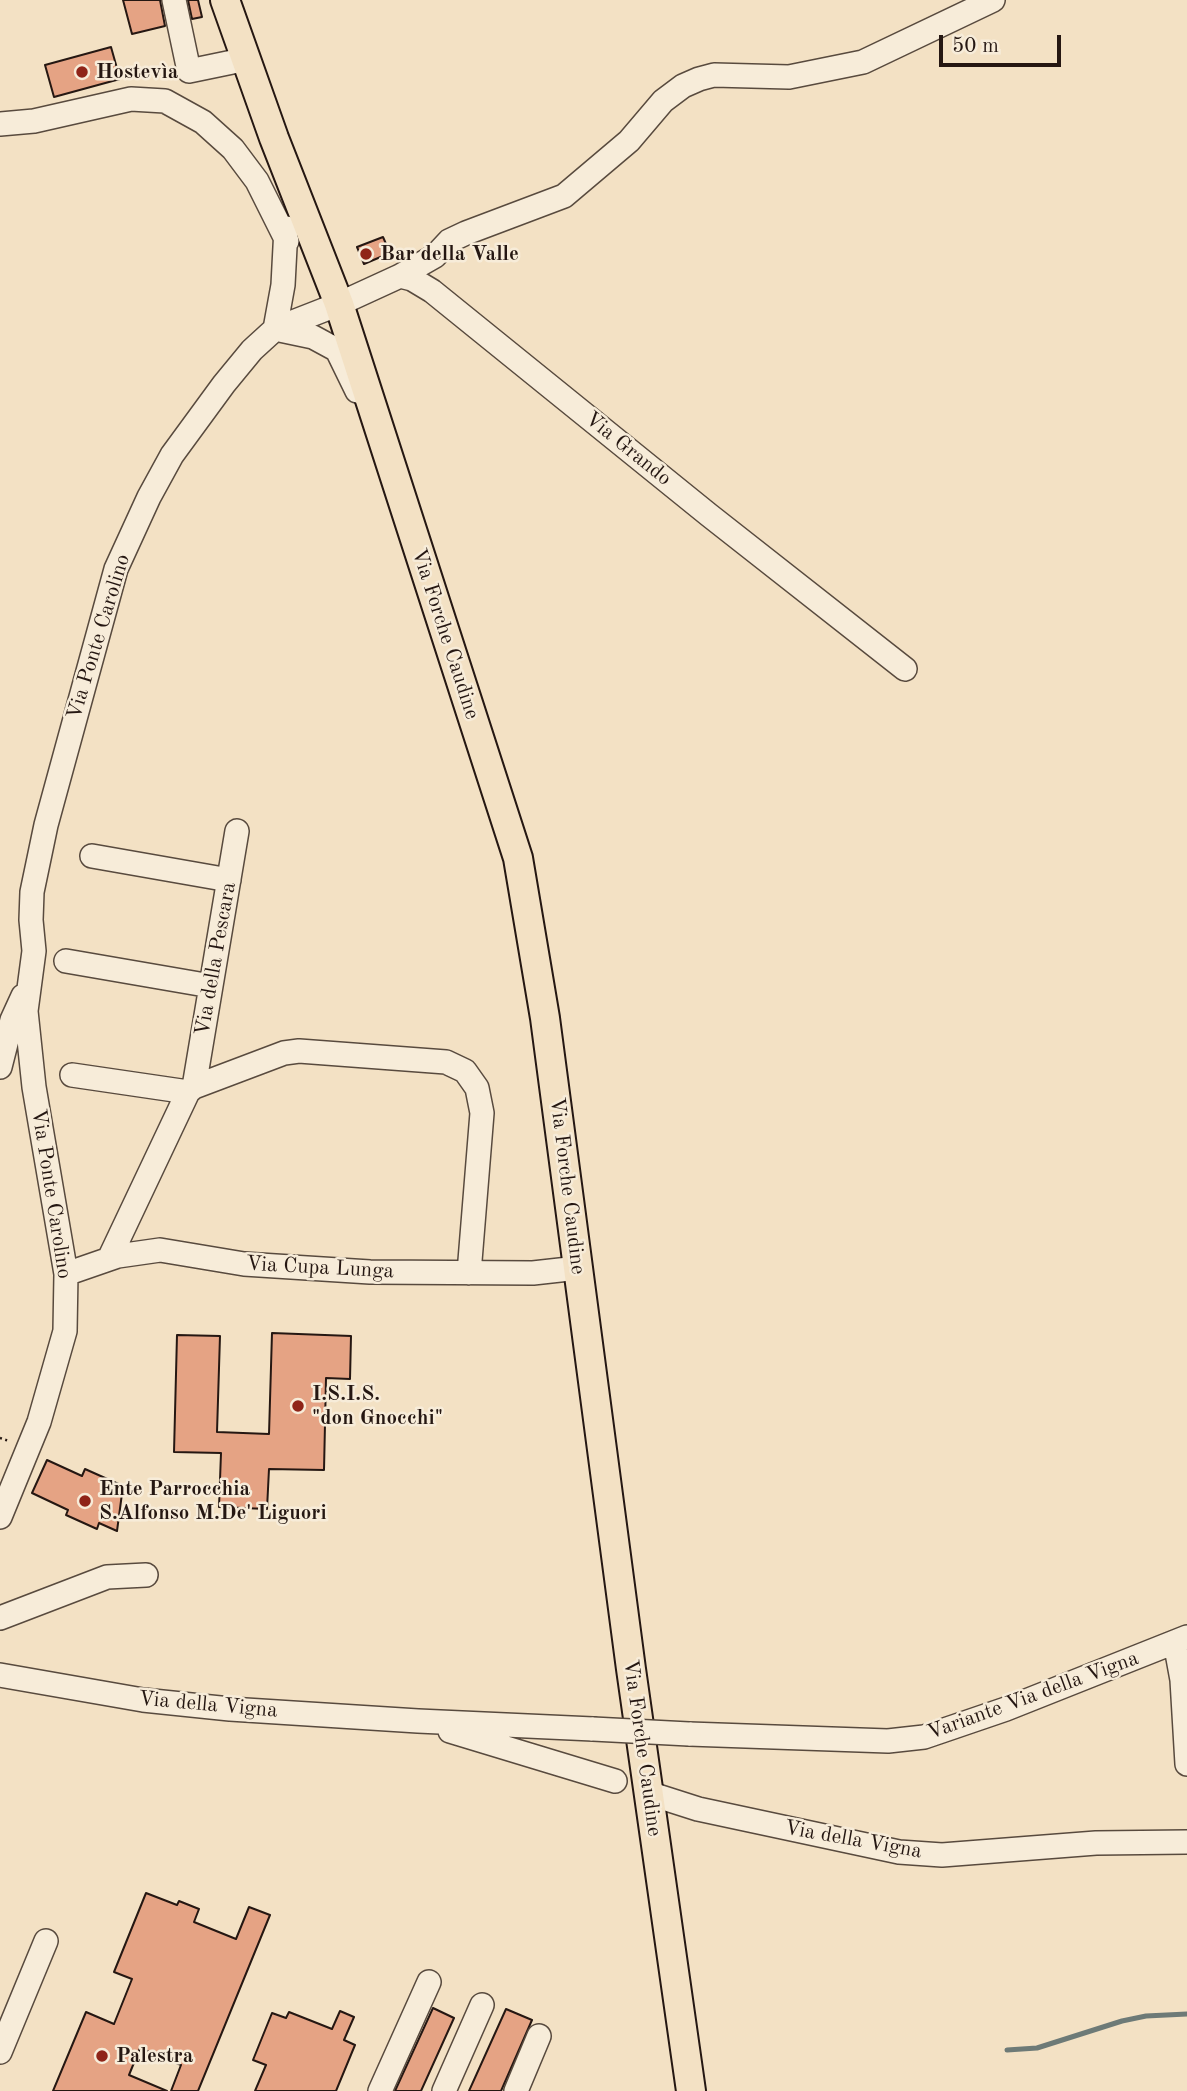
<!DOCTYPE html>
<meta charset="utf-8">
<style>
body{margin:0}
#map{position:relative;width:1187px;height:2091px;overflow:hidden;background:#f3e1c4;font-family:"Old Standard TT",serif}
canvas{display:block}
.scale{position:absolute;left:939px;top:35px;width:122px;height:32px;box-sizing:border-box;border:4px solid #251712;border-top:0;padding-left:9px;font-size:21px;line-height:24px;white-space:nowrap;color:#251712;-webkit-text-stroke:5px #f7ecd9;paint-order:stroke}
</style>
<div id="map">
<canvas width="1187" height="2091"></canvas>
<div class="scale">50 m</div>
</div>
<script>
const ctx = document.querySelector('canvas').getContext('2d');
ctx.lineJoin = 'round';
const toPath = rows => new Path2D(rows.map(r => 'M' + r).join(''));
function strokePath(path, color, width, dash) { ctx.strokeStyle = color; ctx.lineWidth = width; ctx.lineCap = dash ? 'butt' : 'round'; ctx.setLineDash(dash || []); ctx.stroke(path); }
function fill(path, color) { ctx.fillStyle = color; ctx.fill(path, 'evenodd'); }
function drawText(font, color, halo, rows, align = 'center') {
  ctx.font = font + ' "Old Standard TT",serif'; ctx.lineWidth = 5; ctx.setLineDash([]); ctx.textBaseline = 'middle'; ctx.strokeStyle = halo; ctx.fillStyle = color; for (const [text, x, y, turn = 0] of rows) {
    ctx.save(); ctx.translate(x, y); ctx.rotate((+turn || 0) * Math.PI / 180); ctx.textAlign = isNaN(turn) ? turn : align; if (halo) ctx.strokeText(text, 0, 0); ctx.fillText(text, 0, 0); ctx.restore();
  }
}
strokePath(toPath([
 [1007,2050,1037,2048,1122,2021,1146,2016,1187,2014]
]), '#6d7a77', 5);
const building = toPath([
 [123,0,160,0,165,26,132,34,123,0],
 [188,0,198,0,202,17,192,19,188,0],
 [111,47,120,79,54,97,45,65,111,47],
 [383,237,390,253,364,264,357,247,383,237],
 [272,1333,351,1336,350,1379,326,1378,324,1470,269,1469,267,1509,219,1507,221,1453,174,1452,177,1335,220,1336,217,1432,269,1434,272,1333],
 [47,1460,82,1476,85,1469,123,1486,117,1531,99,1523,97,1529,66,1515,68,1510,32,1493,47,1460],
 [146,1893,177,1905,179,1901,199,1909,194,1922,236,1939,249,1907,270,1915,198,2091,171,2091,181,2065,140,2048,129,2075,167,2091,53,2091,86,2012,114,2024,132,1979,114,1972,146,1893],
 [433,2008,454,2018,421,2091,395,2091,433,2008],
 [506,2009,532,2020,501,2091,469,2091,506,2009],
 [340,2011,354,2017,344,2040,355,2045,336,2091,255,2091,266,2065,253,2060,272,2013,286,2018,289,2012,332,2029,340,2011]
]);
fill(building, '#e5a384');
strokePath(building, '#251712', 2);
const minor = toPath([
 [174,0,189,71,247,59],
 [0,124,34,121,131,99,165,101,203,122,233,149,257,181,287,241],
 [400,276,412,279,432,291,709,515,905,669],
 [275,329,283,285,286,228],
 [275,329,313,337,337,350,357,391],
 [92,856,229,880],
 [66,961,211,986],
 [0,1067,12,1020,23,996],
 [72,1075,188,1092],
 [194,1087,237,831],
 [109,1259,188,1092,194,1087,284,1053,299,1051,446,1062,465,1071,477,1088,482,1113,469,1273],
 [66,1274,118,1256,160,1250,244,1264,370,1272,533,1273,578,1268],
 [0,1517,39,1422,65,1331,66,1274,34,1087,26,1011,34,951,31,920,32,892,46,825,116,569,149,497,172,455,224,384,252,350,275,329,339,304,400,276,435,256,449,241,466,233,564,196,629,141,663,101,683,86,699,79,714,75,789,77,863,62,993,0],
 [0,1618,107,1577,146,1575],
 [1175,1642,1182,1680,1187,1764],
 [0,1675,143,1700,230,1709,418,1721,593,1729],
 [450,1731,615,1781],
 [689,1734,888,1741,924,1737,1006,1709,1187,1637],
 [648,1793,698,1809,899,1852,942,1855,1096,1843,1187,1842],
 [0,2052,46,1941],
 [380,2091,429,1982],
 [444,2091,482,2005],
 [516,2091,539,2036]
]);
const major = toPath([
 [225,0,274,138,339,304,518,858,545,1018,631,1669,691,2091]
]);
strokePath(minor, '#584a3e', 26);
strokePath(major, '#251712', 32);
strokePath(toPath([
 [0,1438,9,1441]
]), '#251712', 2.5, [2, 3.5]);
strokePath(minor, '#f7ecd9', 23);
strokePath(major, '#f3e1c4', 28);
const minorBridge = toPath([
 [593,1729,689,1734]
]);
strokePath(minorBridge, '#584a3e', 26, []);
strokePath(minorBridge, '#f7ecd9', 23);
for (const [x, y, r, color] of [
 [82,72,7,"#8f2418"],
 [366,254,7,"#8f2418"],
 [298,1406,7,"#8f2418"],
 [85,1501,7,"#8f2418"],
 [102,2056,7,"#8f2418"]
]) { const dot = new Path2D(); dot.arc(x, y, r, 0, 2 * Math.PI); ctx.fillStyle = color; ctx.fill(dot); strokePath(dot, '#f7ecd9', 2.5); }
drawText('bold 21px', '#251712', '#f7ecd9', [
 ["Hostevìa",96,72],
 ["Bar della Valle",380,254],
 ["I.S.I.S.",312,1394],
 ["\"don Gnocchi\"",312,1418],
 ["Ente Parrocchia",99,1489],
 ["S.Alfonso M.De' Liguori",99,1513],
 ["Palestra",116,2056]
], 'left');
drawText('21px', '#251712', '#f7ecd9', [
 ["Via Grando",628,449,39],
 ["Via Forche Caudine",445,634,72],
 ["Via Ponte Carolino",99,637,-73],
 ["Via della Pescara",216,959,-80],
 ["Via Forche Caudine",567,1186,83],
 ["Via Ponte Carolino",51,1194,81],
 ["Via Cupa Lunga",320,1268,3],
 ["Variante Via della Vigna",1033,1696,-20],
 ["Via della Vigna",208,1705,5],
 ["Via Forche Caudine",642,1748,82],
 ["Via della Vigna",853,1840,10]
]);
</script>
